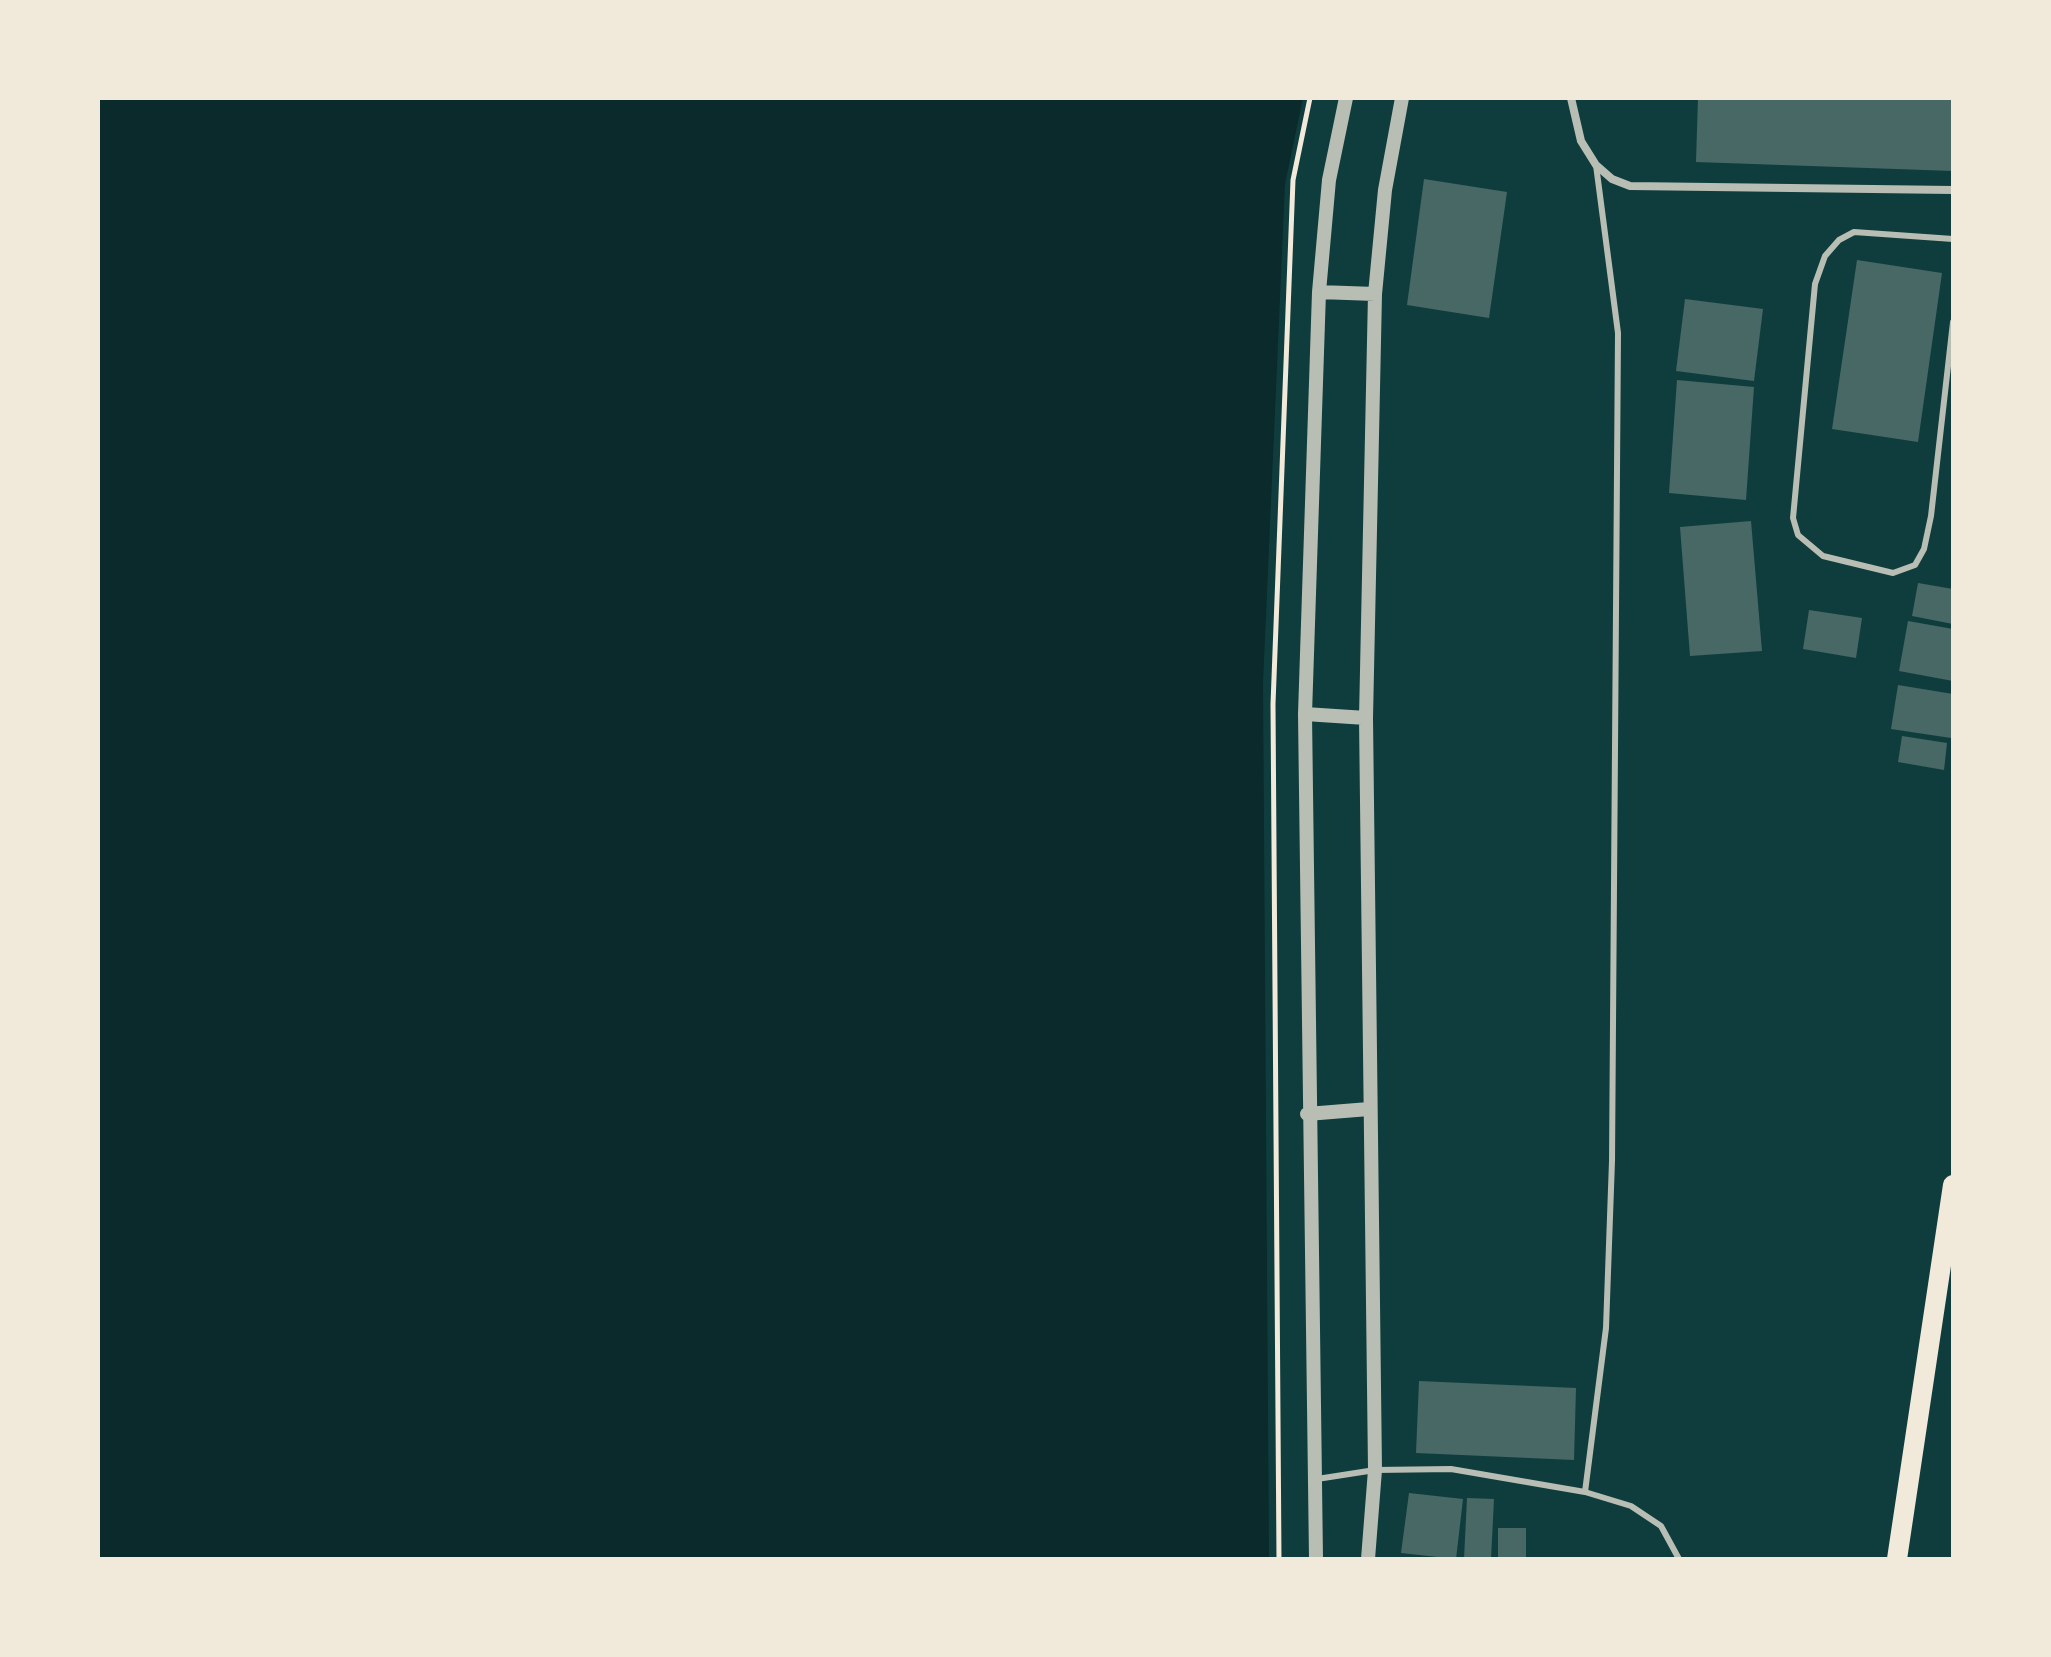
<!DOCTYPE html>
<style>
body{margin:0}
#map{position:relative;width:2051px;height:1657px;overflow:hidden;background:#0f3d3e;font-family:"PT Sans Narrow",sans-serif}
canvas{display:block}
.frame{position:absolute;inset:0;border:100px solid #f1e9da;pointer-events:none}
</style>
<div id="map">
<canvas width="2051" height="1657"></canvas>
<div class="frame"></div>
</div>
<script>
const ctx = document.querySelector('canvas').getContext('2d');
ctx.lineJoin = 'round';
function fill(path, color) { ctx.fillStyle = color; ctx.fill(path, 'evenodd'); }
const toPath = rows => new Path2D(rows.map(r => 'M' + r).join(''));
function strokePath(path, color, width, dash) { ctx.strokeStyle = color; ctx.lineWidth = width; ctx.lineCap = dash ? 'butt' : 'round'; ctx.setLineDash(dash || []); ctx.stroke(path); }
fill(toPath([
 [98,98,1303,98,1285,184,1263,683,1269,1559,98,1559]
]), '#0a2a2b');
fill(toPath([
 [1698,98,1953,98,1953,171,1696,162],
 [1424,179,1507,192,1489,318,1407,305],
 [1857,260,1942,273,1918,442,1832,429],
 [1685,299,1763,309,1754,381,1676,371],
 [1677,380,1754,387,1746,500,1669,493],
 [1751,521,1762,651,1690,656,1680,527],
 [1918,583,1953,589,1953,624,1912,616],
 [1809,610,1862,618,1856,658,1803,649],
 [1908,621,1953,629,1953,681,1899,671],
 [1898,685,1953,694,1951,738,1891,729],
 [1902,736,1947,743,1944,770,1898,762],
 [1419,1381,1576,1388,1574,1460,1416,1453],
 [1409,1493,1463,1499,1456,1559,1401,1553],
 [1467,1498,1494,1499,1491,1559,1464,1559],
 [1498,1528,1526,1528,1526,1559,1498,1559]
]), '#486865');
strokePath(toPath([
 [1279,1559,1273,704,1293,180,1310,98]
]), '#f1e9da', 5);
strokePath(toPath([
 [1953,239,1854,232,1839,240,1825,256,1815,284,1793,518,1798,535,1823,556,1893,573,1915,565,1924,549,1931,516,1953,322],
 [1317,1479,1375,1470,1451,1469,1585,1492,1631,1506,1661,1526,1679,1559],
 [1585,1492,1606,1328,1612,1161,1618,333,1596,165]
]), '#b8beb3', 6);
strokePath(toPath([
 [1571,98,1581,141,1596,165,1612,179,1630,186,1953,190]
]), '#b8beb3', 8);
strokePath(toPath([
 [1319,292,1375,294],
 [1305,714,1366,718],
 [1307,1114,1369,1109],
 [1316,1559,1305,714,1319,292,1329,180,1346,98],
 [1368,1559,1375,1470,1366,718,1375,294,1385,190,1402,98]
]), '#b8beb3', 14);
strokePath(toPath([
 [1897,1559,1953,1185]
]), '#f1e9da', 20);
</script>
